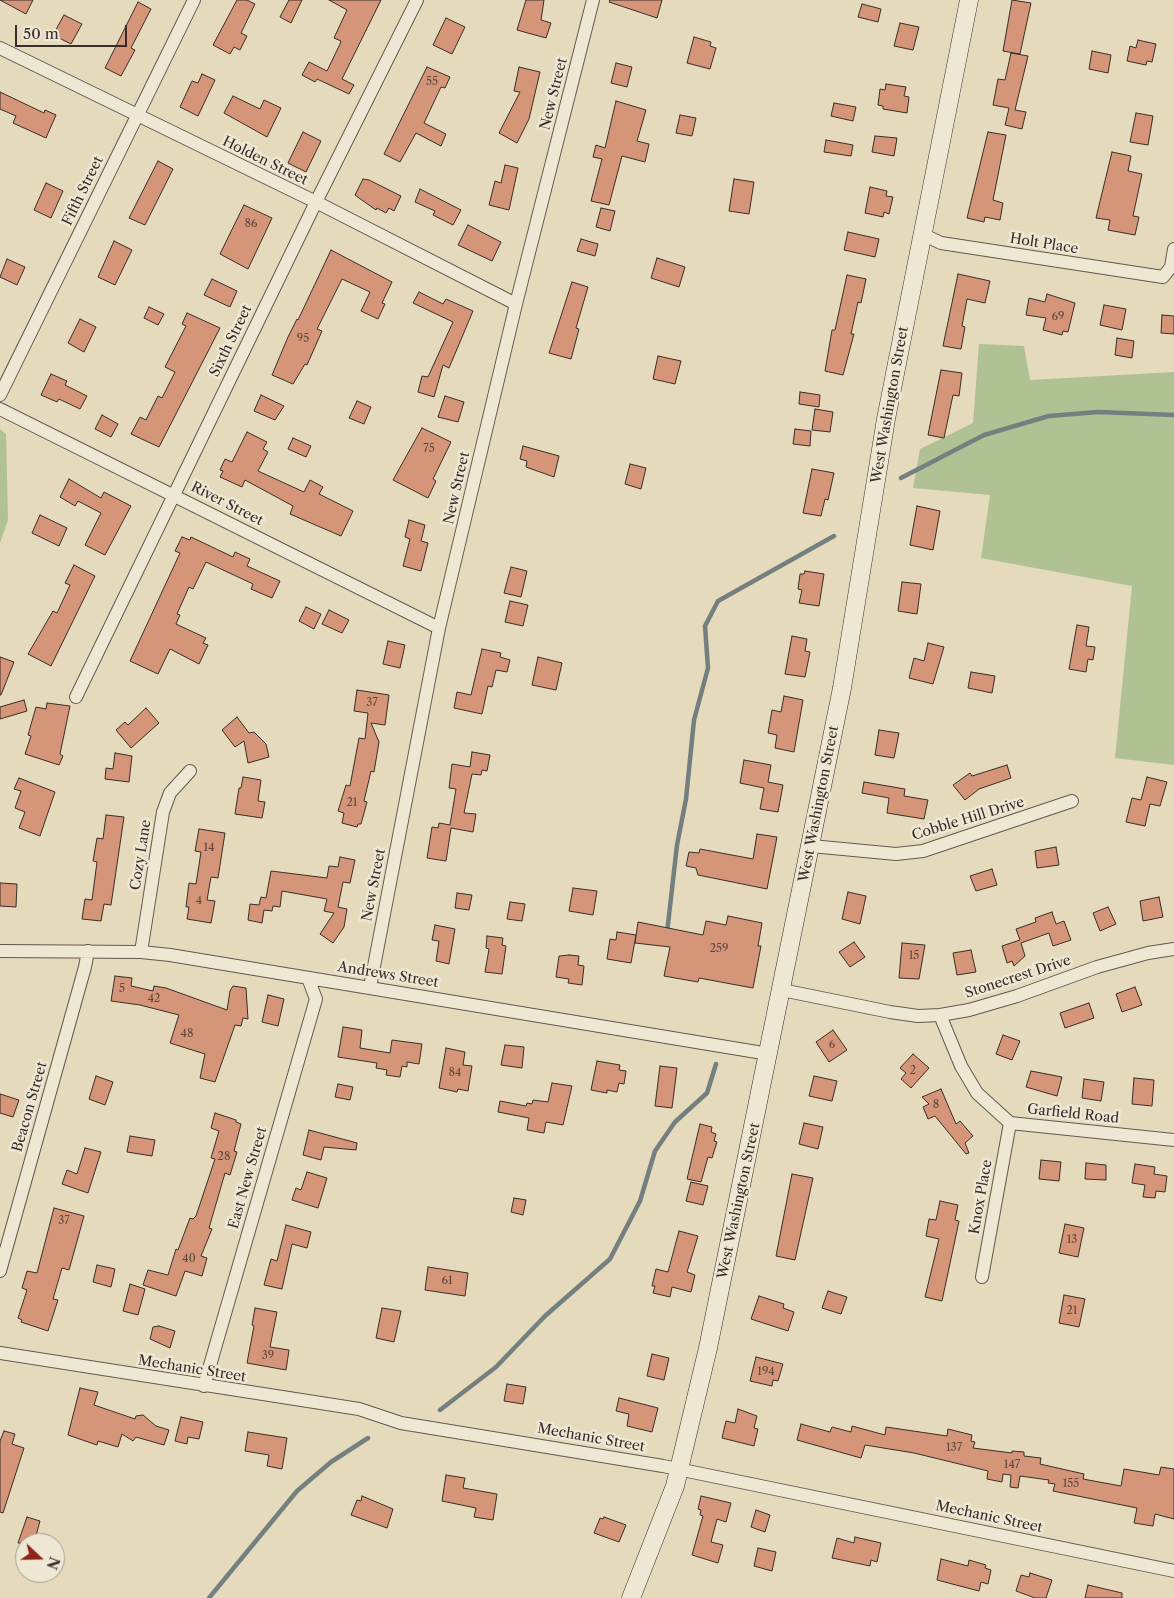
<!DOCTYPE html>
<style>
body{margin:0}
#map{position:relative;width:1174px;height:1598px;overflow:hidden;background:#e5dabb;font-family:"Libre Caslon Text",serif}
canvas{display:block}
.north{position:absolute;left:15px;top:1533px;width:50px;height:50px;box-sizing:border-box;background:#eee7d3;border:1px solid #a69d8f;border-radius:50%;rotate:111deg;font-size:14px;font-weight:700;line-height:20px;text-align:center;color:#3a2d29}
.north::after{content:'';display:block;margin:auto;width:18px;height:22px;background:#8f2418;clip-path:polygon(50% 0,100% 100%,50% 72%,0 100%)}
.scale{position:absolute;left:15px;top:25px;width:112px;height:22px;box-sizing:border-box;border:2px solid #3a2d29;border-top:0;padding-left:6px;font-size:15px;line-height:18px;white-space:nowrap;color:#3a2d29;-webkit-text-stroke:4px #eee7d3;paint-order:stroke}
</style>
<div id="map">
<canvas width="1174" height="1598"></canvas>
<div class="north">N</div>
<div class="scale">50 m</div>
</div>
<script>
const ctx = document.querySelector('canvas').getContext('2d');
ctx.lineJoin = 'round';
function fill(path, color) { ctx.fillStyle = color; ctx.fill(path, 'evenodd'); }
const toPath = rows => new Path2D(rows.map(r => 'M' + r).join(''));
function strokePath(path, color, width, dash) { ctx.strokeStyle = color; ctx.lineWidth = width; ctx.lineCap = dash ? 'butt' : 'round'; ctx.setLineDash(dash || []); ctx.stroke(path); }
function drawText(font, color, halo, rows, align = 'center') {
  ctx.font = font + ' "Libre Caslon Text",serif'; ctx.lineWidth = 5; ctx.setLineDash([]); ctx.textBaseline = 'middle'; ctx.strokeStyle = halo; ctx.fillStyle = color; for (const [text, x, y, turn = 0] of rows) {
    ctx.save(); ctx.translate(x, y); ctx.rotate((+turn || 0) * Math.PI / 180); ctx.textAlign = isNaN(turn) ? turn : align; if (halo) ctx.strokeText(text, 0, 0); ctx.fillText(text, 0, 0); ctx.restore();
  }
}
fill(toPath([
 [979,344,1024,346,1030,380,1174,372,1174,765,1115,758,1132,586,981,558,990,495,913,488,920,449,973,423],
 [0,429,6,434,8,520,0,543]
]), '#b0c194');
strokePath(toPath([
 [901,478,984,435,1049,416,1098,412,1174,415],
 [667,933,677,845,686,799,694,720,708,668,705,626,718,601,834,536],
 [440,1410,496,1367,545,1316,610,1259,640,1201,655,1151,675,1122,707,1093,716,1064],
 [209,1598,297,1491,331,1462,368,1438]
]), '#748080', 4.5);
const building = toPath([
 [0,0,33,0,26,14,0,0],
 [237,0,247,0,255,4,241,33,247,36,240,50,234,47,230,54,213,45,237,0],
 [289,0,302,0,291,23,280,17,289,0],
 [329,0,381,0,342,79,354,85,349,94,317,79,315,82,302,75,309,62,327,71,340,44,341,41,334,38,347,10,329,0],
 [526,0,544,0,541,20,551,23,546,38,517,30,526,0],
 [610,0,662,0,657,18,609,2,610,0],
 [1012,0,1031,3,1020,54,1003,51,1012,0],
 [138,2,151,9,131,48,135,50,121,76,105,68,138,2],
 [862,4,881,9,878,22,858,17,862,4],
 [64,15,82,24,71,44,53,35,64,15],
 [446,18,465,27,452,54,433,45,446,18],
 [900,23,919,27,913,50,894,46,900,23],
 [694,37,711,42,710,46,716,48,710,69,687,63,694,37],
 [1138,40,1156,44,1152,62,1147,61,1146,65,1127,61,1130,46,1136,48,1138,40],
 [1092,51,1111,55,1108,73,1089,69,1092,51],
 [1011,53,1028,56,1015,110,1026,112,1022,129,1005,125,1009,108,993,105,998,79,1005,80,1011,53],
 [616,63,632,67,627,87,611,83,616,63],
 [427,67,450,77,445,88,441,87,424,123,446,134,441,146,416,133,400,162,384,154,427,67],
 [519,67,540,72,529,119,517,143,499,133,520,92,514,91,519,67],
 [202,74,215,80,198,116,180,107,192,81,198,83,202,74],
 [886,84,906,87,904,96,909,97,907,113,883,109,883,106,878,105,880,89,885,90,886,84],
 [0,92,44,113,45,110,56,115,46,138,13,123,16,116,0,109,0,92],
 [233,96,260,109,264,100,281,108,267,137,224,113,233,96],
 [616,101,646,110,637,141,649,144,645,162,622,156,609,205,591,201,602,159,593,157,596,145,605,148,616,101],
 [834,103,856,107,853,121,831,116,834,103],
 [1136,113,1153,116,1148,145,1130,142,1136,113],
 [680,115,696,118,692,136,676,133,680,115],
 [303,132,321,141,306,172,288,163,303,132],
 [988,132,1006,135,993,200,1003,203,1000,220,985,217,984,222,967,218,988,132],
 [875,136,897,138,894,156,872,152,875,136],
 [826,140,853,145,851,156,824,152,826,140],
 [1112,152,1131,156,1128,171,1142,174,1133,216,1139,217,1135,235,1108,230,1110,220,1096,218,1112,152],
 [158,161,173,169,145,225,129,218,158,161],
 [505,165,518,168,509,210,489,205,495,181,501,183,505,165],
 [363,179,369,180,401,196,394,211,389,208,386,213,377,208,376,210,359,198,355,195,363,179],
 [734,179,754,182,749,214,729,211,734,179],
 [46,183,63,191,51,218,34,210,46,183],
 [870,187,887,191,886,196,893,197,889,214,884,212,883,217,865,213,870,187],
 [420,189,461,210,453,225,433,215,435,211,415,202,420,189],
 [244,205,272,218,248,269,220,254,244,205],
 [601,208,615,211,610,231,596,227,601,208],
 [468,225,501,242,492,261,458,245,468,225],
 [848,232,879,239,875,257,844,250,848,232],
 [581,239,598,244,595,256,577,251,581,239],
 [114,241,132,250,115,285,98,277,114,241],
 [331,250,392,282,382,303,385,304,378,319,361,311,370,292,342,279,317,329,322,331,307,365,305,364,293,384,272,375,288,337,297,319,298,320,331,250],
 [657,258,685,267,679,287,651,278,657,258],
 [7,259,25,267,17,285,0,277,7,259],
 [958,274,990,281,985,303,967,299,962,326,965,327,961,349,943,346,958,274],
 [847,275,866,279,861,303,858,302,851,334,854,334,843,375,825,371,832,330,835,330,847,275],
 [212,279,237,291,230,307,204,295,212,279],
 [572,282,588,287,576,328,579,329,571,359,549,353,572,282],
 [419,292,443,304,446,299,473,311,449,368,443,365,434,397,418,392,422,376,428,377,453,322,413,303,419,292],
 [1047,294,1075,303,1068,332,1063,331,1062,335,1043,330,1046,318,1026,315,1029,298,1045,302,1047,294],
 [1104,305,1126,309,1122,330,1100,325,1104,305],
 [149,307,164,314,158,325,144,318,149,307],
 [187,313,220,328,159,447,131,434,140,417,146,420,158,396,162,398,175,372,165,367,186,326,182,324,187,313],
 [1162,315,1174,316,1174,334,1161,333,1162,315],
 [80,319,96,327,84,352,68,343,80,319],
 [1117,338,1134,341,1132,358,1115,355,1117,338],
 [658,356,681,361,675,384,653,379,658,356],
 [941,370,962,373,959,396,953,395,944,438,928,435,941,370],
 [51,374,67,381,65,385,87,396,80,409,59,399,57,402,41,395,51,374],
 [800,392,820,395,819,407,799,404,800,392],
 [261,395,284,406,275,420,254,411,261,395],
 [445,396,464,402,458,422,438,417,445,396],
 [357,401,371,407,364,424,349,418,357,401],
 [815,409,833,412,830,432,812,430,815,409],
 [102,415,118,424,111,437,95,429,102,415],
 [422,428,451,442,433,479,436,481,428,498,393,480,422,428],
 [795,429,811,431,810,446,793,444,795,429],
 [247,432,267,442,263,449,268,452,258,471,304,492,310,480,323,487,319,494,353,511,341,536,290,514,293,506,245,480,242,487,220,477,223,471,220,470,225,459,232,462,247,432],
 [293,438,311,446,306,457,288,449,293,438],
 [523,446,559,456,554,477,526,467,527,461,520,459,523,446],
 [630,464,646,468,641,489,625,484,630,464],
 [812,469,834,473,828,500,825,499,821,516,803,513,812,469],
 [69,479,101,498,104,492,131,506,105,555,85,545,101,513,78,501,75,506,60,497,69,479],
 [917,506,940,511,933,550,910,545,917,506],
 [40,515,67,528,59,546,32,533,40,515],
 [409,520,425,525,421,541,428,543,421,571,403,566,410,539,405,537,409,520],
 [182,537,190,540,191,537,233,557,235,552,250,559,247,566,280,581,272,598,251,589,253,584,206,562,193,589,189,587,177,614,180,615,176,624,206,638,203,643,208,645,199,664,170,649,158,674,130,661,180,553,175,551,182,537],
 [74,565,95,576,51,666,28,654,53,611,57,613,70,585,65,583,74,565],
 [511,567,527,571,521,597,504,593,511,567],
 [805,571,824,574,819,606,799,603,802,590,798,589,800,574,804,574,805,571],
 [902,582,921,584,917,614,898,611,902,582],
 [510,601,528,605,523,626,505,622,510,601],
 [306,607,321,614,314,629,299,621,306,607],
 [329,610,349,620,342,633,322,624,329,610],
 [1077,625,1089,627,1086,646,1095,647,1093,660,1088,659,1086,672,1069,669,1077,625],
 [792,636,807,639,805,651,810,652,805,677,785,674,792,636],
 [388,641,405,645,400,668,383,664,388,641],
 [928,643,944,647,933,684,909,678,914,658,924,661,928,643],
 [482,649,501,653,500,657,510,660,507,672,496,670,492,687,488,686,482,714,454,708,457,692,471,695,482,649],
 [0,657,14,662,1,695,0,695,0,657],
 [538,657,562,663,556,690,532,685,538,657],
 [971,672,995,676,992,693,968,688,971,672],
 [357,690,389,695,385,725,371,723,379,742,374,772,371,771,364,801,367,802,361,824,358,824,357,827,342,823,344,813,338,811,346,785,350,786,359,738,365,739,368,713,354,711,357,690],
 [784,696,803,700,794,752,775,748,777,735,768,733,772,710,781,712,784,696],
 [24,700,27,711,0,719,0,707,24,700],
 [47,703,70,706,60,754,63,756,59,765,25,754,31,736,28,735,36,707,46,709,47,703],
 [146,708,159,723,131,748,116,730,125,722,128,725,146,708],
 [237,717,249,733,254,732,266,744,269,757,248,763,244,741,235,747,222,730,237,717],
 [879,730,899,733,894,758,875,755,879,730],
 [472,752,490,755,487,771,482,770,481,775,472,774,464,813,476,814,473,832,451,828,446,861,427,858,432,827,438,828,439,823,450,825,456,789,449,788,452,764,470,767,472,752],
 [115,753,132,756,129,782,105,779,106,768,113,769,115,753],
 [744,760,771,765,768,782,783,785,778,812,760,809,764,788,740,783,744,760],
 [1007,765,1011,778,979,789,965,800,953,785,970,773,972,776,1007,765],
 [243,777,261,780,258,801,265,802,262,818,235,814,239,788,241,788,243,777],
 [1147,777,1167,782,1160,806,1150,804,1145,826,1126,822,1132,798,1141,800,1147,777],
 [19,778,55,792,40,836,19,828,25,812,15,808,21,791,14,789,19,778],
 [864,782,905,789,904,796,928,800,924,819,887,813,889,798,862,793,864,782],
 [106,815,124,817,111,905,104,904,101,921,82,919,85,899,92,900,97,862,93,861,97,838,103,839,106,815],
 [199,829,225,833,218,878,211,877,207,900,215,901,211,923,187,919,189,907,186,907,189,883,196,884,201,852,195,851,199,829],
 [757,834,777,837,767,889,698,875,696,868,686,866,689,852,699,853,700,849,753,859,757,834],
 [1056,847,1059,865,1037,868,1035,851,1056,847],
 [340,857,355,860,350,883,343,882,338,907,347,909,344,927,333,943,320,934,334,913,324,911,327,899,282,891,280,907,273,906,272,911,264,910,262,923,248,920,250,904,259,905,261,897,266,898,271,871,327,878,329,866,338,867,340,857],
 [992,869,997,885,976,891,970,876,992,869],
 [0,883,17,884,16,907,0,906,0,883],
 [573,888,597,891,593,915,569,911,573,888],
 [848,892,866,896,860,924,842,919,848,892],
 [457,893,472,895,469,910,455,908,457,893],
 [1159,897,1163,917,1143,921,1140,901,1159,897],
 [510,902,525,904,522,921,507,919,510,902],
 [1108,907,1116,924,1100,931,1093,913,1108,907],
 [1052,912,1056,924,1064,921,1071,940,1053,946,1049,933,1021,943,1025,956,1014,966,1012,961,1007,963,1002,946,1020,940,1016,929,1036,922,1035,918,1052,912],
 [728,916,762,923,758,946,761,946,753,988,699,978,698,982,664,976,670,947,635,943,638,922,703,935,706,921,726,925,728,916],
 [435,925,455,929,449,964,436,961,439,941,432,940,435,925],
 [617,932,636,935,631,963,607,959,610,939,616,940,617,932],
 [487,936,503,938,502,945,506,946,502,974,485,972,489,949,486,948,487,936],
 [854,942,865,957,850,967,839,952,854,942],
 [902,943,925,945,919,979,899,978,902,943],
 [971,950,976,972,957,975,953,953,971,950],
 [569,955,579,956,578,965,584,966,582,985,568,983,569,979,556,977,559,956,569,955],
 [115,976,132,978,131,986,153,991,154,986,166,988,227,1010,230,991,233,986,246,988,248,1019,243,1018,241,1026,235,1025,215,1082,200,1078,205,1054,170,1043,179,1015,140,1005,111,1001,115,976],
 [1135,987,1142,1005,1122,1012,1116,994,1135,987],
 [268,995,284,999,278,1026,262,1022,268,995],
 [1089,1003,1094,1018,1065,1028,1060,1013,1089,1003],
 [343,1027,362,1030,360,1048,390,1053,392,1040,422,1044,419,1064,407,1062,407,1067,402,1066,400,1077,386,1075,387,1070,376,1068,377,1063,338,1057,343,1027],
 [833,1030,847,1050,829,1062,816,1042,833,1030],
 [1003,1035,1020,1041,1012,1060,996,1054,1003,1035],
 [505,1045,524,1047,522,1068,501,1065,505,1045],
 [446,1048,465,1052,463,1065,472,1066,468,1091,458,1089,457,1092,439,1088,446,1048],
 [913,1054,929,1068,911,1088,901,1079,906,1073,900,1068,913,1054],
 [597,1061,620,1065,619,1070,626,1071,624,1084,619,1083,617,1092,607,1090,607,1093,591,1090,597,1061],
 [660,1066,677,1068,672,1108,655,1106,660,1066],
 [1031,1071,1062,1077,1057,1096,1026,1087,1031,1071],
 [96,1076,113,1082,105,1105,89,1099,96,1076],
 [814,1076,837,1081,832,1101,809,1096,814,1076],
 [1134,1078,1154,1080,1152,1106,1132,1104,1134,1078],
 [1084,1079,1104,1082,1101,1101,1082,1098,1084,1079],
 [552,1083,572,1086,563,1125,546,1122,544,1133,527,1130,529,1118,498,1112,500,1101,526,1106,527,1103,532,1104,533,1100,548,1102,552,1083],
 [338,1084,353,1087,350,1100,335,1097,338,1084],
 [941,1089,956,1124,960,1121,973,1136,965,1143,969,1153,966,1154,935,1116,928,1119,923,1107,929,1104,922,1097,941,1089],
 [0,1094,19,1100,13,1117,0,1113,0,1094],
 [215,1113,236,1120,236,1122,241,1124,234,1151,237,1152,230,1175,225,1173,209,1228,212,1229,201,1256,207,1258,202,1276,185,1271,176,1296,143,1285,148,1270,168,1275,176,1249,178,1250,190,1218,193,1219,196,1216,215,1159,211,1158,219,1131,211,1128,215,1113],
 [804,1123,823,1127,818,1149,799,1144,804,1123],
 [700,1124,712,1127,711,1132,716,1134,714,1141,717,1142,712,1158,708,1157,701,1182,687,1179,700,1124],
 [309,1130,357,1143,356,1150,324,1147,321,1160,303,1155,309,1130],
 [130,1136,155,1140,152,1156,127,1152,130,1136],
 [85,1148,101,1152,88,1193,62,1184,67,1170,77,1174,85,1148],
 [1041,1160,1061,1162,1059,1181,1039,1179,1041,1160],
 [1086,1163,1106,1165,1106,1180,1085,1179,1086,1163],
 [1135,1164,1155,1167,1154,1174,1167,1176,1165,1192,1156,1191,1155,1198,1143,1197,1145,1185,1132,1183,1135,1164],
 [307,1172,327,1178,318,1208,292,1200,296,1188,301,1190,307,1172],
 [792,1174,813,1178,795,1260,776,1256,792,1174],
 [691,1182,708,1186,703,1205,686,1201,691,1182],
 [514,1198,526,1200,523,1215,511,1212,514,1198],
 [940,1201,958,1205,955,1220,959,1221,942,1301,925,1297,939,1239,926,1236,929,1219,936,1220,940,1201],
 [54,1208,84,1216,69,1270,62,1268,53,1299,58,1300,48,1331,21,1322,22,1320,18,1318,27,1290,22,1288,27,1271,37,1273,54,1208],
 [1065,1224,1084,1228,1078,1257,1059,1253,1065,1224],
 [286,1225,311,1232,307,1248,292,1244,282,1289,264,1285,271,1259,277,1261,286,1225],
 [679,1231,698,1236,687,1272,695,1275,691,1292,672,1287,670,1297,653,1293,655,1286,652,1286,656,1269,668,1272,679,1231],
 [97,1265,115,1269,111,1287,93,1282,97,1265],
 [428,1267,468,1273,465,1296,425,1290,428,1267],
 [130,1284,145,1289,138,1315,123,1311,130,1284],
 [828,1291,847,1297,841,1314,822,1308,828,1291],
 [1064,1295,1085,1299,1079,1327,1059,1323,1064,1295],
 [759,1296,784,1304,783,1308,794,1312,788,1331,751,1319,759,1296],
 [255,1308,277,1312,270,1347,289,1350,286,1370,247,1363,254,1326,252,1325,255,1308],
 [382,1308,401,1311,394,1342,376,1338,382,1308],
 [159,1326,175,1331,170,1348,150,1339,153,1327,159,1326],
 [652,1354,669,1358,664,1380,647,1376,652,1354],
 [756,1357,783,1364,778,1381,773,1380,772,1386,750,1381,756,1357],
 [507,1384,526,1387,523,1404,504,1401,507,1384],
 [80,1388,98,1392,94,1405,135,1419,136,1416,143,1415,156,1426,169,1430,164,1445,136,1437,133,1441,122,1434,118,1447,98,1441,97,1445,68,1435,80,1388],
 [619,1398,658,1408,652,1432,627,1426,629,1414,616,1411,619,1398],
 [738,1409,757,1416,754,1428,758,1429,754,1446,722,1438,726,1421,735,1423,738,1409],
 [181,1417,203,1422,199,1439,188,1437,187,1444,175,1441,181,1417],
 [801,1424,830,1432,832,1427,851,1432,852,1426,885,1435,886,1427,947,1436,948,1429,972,1435,971,1441,975,1442,973,1448,1012,1453,1012,1451,1024,1452,1024,1456,1041,1458,1040,1464,1084,1474,1083,1479,1121,1486,1124,1469,1159,1475,1161,1467,1174,1469,1174,1519,1155,1514,1153,1526,1134,1523,1137,1508,1053,1491,1055,1484,1048,1483,1049,1480,1020,1476,1018,1488,1010,1487,1011,1475,1003,1474,1002,1482,987,1479,988,1471,914,1453,865,1445,861,1458,797,1440,801,1424],
 [4,1431,15,1434,12,1444,24,1448,3,1513,0,1512,0,1441,4,1431],
 [248,1432,287,1438,282,1469,267,1466,269,1455,245,1451,248,1432],
 [446,1475,465,1478,463,1488,497,1494,493,1520,474,1517,476,1508,442,1501,446,1475],
 [362,1496,393,1509,387,1528,351,1515,357,1500,361,1501,362,1496],
 [701,1496,731,1503,726,1522,717,1519,711,1542,723,1545,718,1563,692,1555,703,1516,700,1515,701,1510,698,1509,701,1496],
 [756,1510,770,1515,765,1532,751,1527,756,1510],
 [27,1517,40,1521,34,1543,18,1543,27,1517],
 [604,1517,626,1525,619,1542,594,1533,600,1518,603,1519,604,1517],
 [855,1537,881,1543,877,1562,871,1560,870,1566,832,1558,837,1538,854,1543,855,1537],
 [758,1548,776,1552,772,1571,754,1566,758,1548],
 [941,1559,968,1566,969,1560,986,1565,985,1568,991,1570,988,1584,981,1582,979,1591,937,1580,941,1559],
 [1030,1573,1052,1580,1046,1598,1035,1598,1016,1591,1021,1575,1029,1577,1030,1573],
 [1088,1585,1122,1593,1122,1598,1085,1598,1088,1585]
]);
fill(building, '#d49578');
strokePath(building, '#3a2d29', 1);
const minor = toPath([
 [0,48,316,202,516,304],
 [922,234,941,243,1163,277,1171,267,1174,249],
 [0,395,194,0],
 [0,409,439,628],
 [76,697,316,202,417,0],
 [811,846,896,854,923,851,1072,801],
 [0,951,141,952,170,955,769,1054],
 [141,952,163,812,170,793,190,771],
 [370,987,439,628,516,304,593,0],
 [782,990,890,1012,918,1016,940,1015,969,1010,1017,996,1097,967,1148,953,1174,949],
 [940,1015,961,1066,977,1093,1010,1123,1174,1140],
 [0,1271,85,967,88,951],
 [982,1277,1010,1123],
 [0,1353,359,1409,401,1423,663,1466,1174,1571],
 [204,1386,316,999,308,978]
]);
const secondary = toPath([
 [631,1598,675,1486,708,1348,842,688,886,419,969,0]
]);
strokePath(minor, '#65584e', 14);
strokePath(secondary, '#3a2d29', 19);
strokePath(minor, '#eee7d3', 12);
strokePath(secondary, '#eee7d3', 18);
drawText('11px', '#60473d', null, [
 ["55",432,82],
 ["86",251,224],
 ["69",1058,317],
 ["95",303,339],
 ["75",429,449],
 ["37",372,703],
 ["21",352,803],
 ["14",209,848],
 ["4",199,901],
 ["259",719,949],
 ["15",914,956],
 ["5",122,989],
 ["42",154,999],
 ["48",187,1034],
 ["6",832,1045],
 ["2",913,1071],
 ["84",455,1073],
 ["8",936,1105],
 ["28",224,1157],
 ["37",64,1221],
 ["13",1072,1240],
 ["40",189,1259],
 ["61",447,1281],
 ["21",1072,1311],
 ["39",268,1356],
 ["194",766,1372],
 ["137",954,1448],
 ["147",1012,1465],
 ["155",1071,1484]
]);
drawText('14px', '#3a2d29', '#eee7d3', [
 ["New Street",554,94,-76],
 ["Holden Street",265,161,26],
 ["Fifth Street",83,191,-64],
 ["Holt Place",1044,244,9],
 ["Sixth Street",231,341,-64],
 ["West Washington Street",890,405,-80],
 ["New Street",457,488,-77],
 ["River Street",227,504,27],
 ["West Washington Street",819,804,-79],
 ["Cobble Hill Drive",968,819,-17],
 ["Cozy Lane",141,855,-81],
 ["New Street",374,885,-79],
 ["Andrews Street",388,975,9],
 ["Stonecrest Drive",1018,977,-18],
 ["Beacon Street",30,1107,-74],
 ["Garfield Road",1073,1114,6],
 ["East New Street",248,1178,-74],
 ["Knox Place",981,1197,-80],
 ["West Washington Street",739,1201,-78],
 ["Mechanic Street",192,1369,9],
 ["Mechanic Street",591,1438,10],
 ["Mechanic Street",989,1517,12]
]);
</script>
